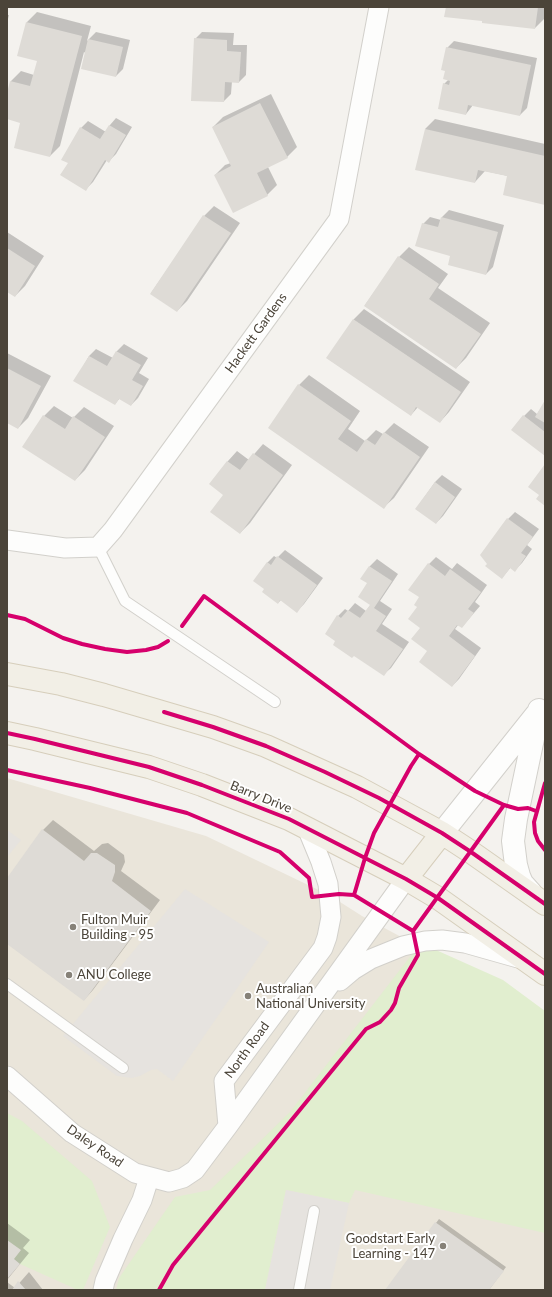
<!DOCTYPE html>
<style>
body{margin:0}
#map{position:relative;width:552px;height:1297px;overflow:hidden;background:#f4f2ee;font-family:Lato,sans-serif}
canvas{display:block}
.frame{position:absolute;inset:0;border:8px solid #4b4439;pointer-events:none}
</style>
<div id="map">
<canvas width="552" height="1297"></canvas>
<div class="frame"></div>
</div>
<script>
const ctx = document.querySelector('canvas').getContext('2d');
ctx.lineJoin = 'round';
function fill(path, color) { ctx.fillStyle = color; ctx.fill(path, 'evenodd'); }
const toPath = rows => new Path2D(rows.map(r => 'M' + r).join(''));
function strokePath(path, color, width, dash) { ctx.strokeStyle = color; ctx.lineWidth = width; ctx.lineCap = dash ? 'butt' : 'round'; ctx.setLineDash(dash || []); ctx.stroke(path); }
function drawText(font, color, halo, rows, align = 'center') {
  ctx.font = font + ' Lato,sans-serif'; ctx.lineWidth = 4; ctx.setLineDash([]); ctx.textBaseline = 'middle'; ctx.strokeStyle = halo; ctx.fillStyle = color; for (const [text, x, y, turn = 0] of rows) {
    ctx.save(); ctx.translate(x, y); ctx.rotate((+turn || 0) * Math.PI / 180); ctx.textAlign = isNaN(turn) ? turn : align; if (halo) ctx.strokeText(text, 0, 0); ctx.fillText(text, 0, 0); ctx.restore();
  }
}
fill(toPath([
 [7,778,206,836,329,895,362,916,433,954,545,1038,545,1290,7,1290]
]), '#eae5da');
fill(toPath([
 [416,949,436,950,503,980,545,1011,545,1233,355,1190,349,1203,286,1190,265,1290,116,1290,119,1278,175,1197,210,1190,290,1112],
 [7,1113,22,1121,92,1181,110,1227,83,1290,78,1290,20,1264,14,1259,7,1240]
]), '#e1eecf');
fill(toPath([
 [7,830,21,840,7,857],
 [185,889,269,942,173,1081,157,1069,151,1070,140,1076,132,1078,117,1076,63,1036],
 [286,1190,349,1203,330,1290,265,1290]
]), '#e6e3df');
fill(toPath([
 [447,7,545,7,545,18,535,28,483,20],
 [37,12,91,26,87,41,96,32,130,40,123,69,116,76,84,52,60,146,50,156,21,122,7,118,7,97,11,81,21,71,34,75,38,60,19,55,27,22],
 [7,15,9,15,7,23],
 [202,32,234,33,233,45,247,45,246,75,239,82,232,81,231,94,224,101,195,39],
 [454,41,537,58,527,108,520,115,473,105,466,114,444,84,449,79,447,48],
 [271,94,297,147,287,157,268,167,277,185,267,195,215,175,225,165,231,163,213,127,223,117],
 [116,118,132,127,116,154,109,161,107,160,93,182,86,189,69,163,81,128,88,121,106,132,110,125],
 [435,119,545,144,545,203,508,176,485,171,475,182,425,129],
 [214,206,240,223,187,301,177,311,151,293,204,216],
 [449,210,504,225,493,267,486,274,452,255,423,224,430,217,441,220,442,217],
 [7,232,44,256,25,286,15,296,7,291],
 [409,247,448,274,438,288,490,323,466,358,456,368,365,305,399,257],
 [364,309,470,382,449,412,440,422,418,407,411,415,327,358,354,319],
 [124,344,148,358,139,373,149,379,138,398,131,405,120,398,115,404,75,381,89,356,96,349,113,358,117,351],
 [7,353,51,376,28,418,18,428,7,422],
 [309,375,360,411,348,429,365,441,376,430,383,434,394,423,429,447,394,498,384,507,299,385],
 [545,402,545,455,524,416,531,409,537,414],
 [54,406,73,418,84,407,114,426,85,470,75,480,24,446,44,416],
 [263,444,292,465,250,523,240,533,224,494,211,484,228,461,237,451,249,460],
 [442,475,462,489,443,516,436,523,416,509,435,482],
 [515,512,539,529,527,545,532,549,522,563,515,570,511,567,502,578,508,519],
 [285,550,323,578,304,604,297,611,281,600,278,603,266,588,267,563,274,556,277,558],
 [436,557,452,569,457,563,487,585,475,602,480,606,462,627,458,625,455,629,481,648,459,679,452,686,429,651,421,627,418,607,429,564],
 [377,559,398,574,380,601,392,609,382,624,409,642,391,668,384,674,354,655,338,616,345,609,348,611,355,603,366,611,371,604,368,583,362,579,370,566],
 [53,820,94,851,102,844,108,843,124,855,125,862,121,871,160,900,93,990,84,1000,7,943,7,880,43,830],
 [439,1219,506,1267,489,1290,386,1290],
 [7,1223,30,1240,23,1248,29,1253,7,1280],
 [29,1272,43,1290,7,1290,7,1282,15,1288]
]), '#0003');
fill(toPath([
 [446,7,538,7,535,29,482,23,482,21,444,17],
 [26,22,82,36,50,157,14,148,20,123,7,119,7,93,10,81,30,86,37,61,17,56],
 [194,38,227,40,227,51,241,52,239,83,225,82,224,102,191,101],
 [88,39,123,47,116,77,81,69],
 [446,47,531,65,520,116,468,105,466,115,438,109,443,83,449,85,450,81,443,79,445,71,441,70],
 [260,103,288,158,257,173,268,196,233,213,214,175,231,166,212,127],
 [109,125,126,135,109,163,105,160,86,191,60,175,68,163,61,160,80,127,100,139],
 [425,129,545,156,545,205,503,195,507,176,478,170,475,183,415,170],
 [203,215,231,233,177,312,150,294],
 [441,217,498,232,486,275,448,265,450,256,415,246,422,223,438,227],
 [7,248,35,266,15,297,7,292],
 [398,256,439,284,429,299,481,334,456,369,364,306],
 [353,319,461,392,440,423,416,407,411,416,326,358],
 [116,351,141,365,132,380,143,386,131,406,119,399,115,405,73,381,89,356,107,366],
 [7,368,41,386,18,429,7,423],
 [298,384,351,421,338,439,357,452,366,439,375,445,384,432,420,457,384,509,268,428],
 [545,400,545,423,535,417],
 [43,415,65,429,73,416,105,437,75,481,22,447],
 [523,415,545,432,545,456,511,430],
 [253,453,283,475,240,534,210,512,223,495,209,484,227,461,240,470],
 [545,464,545,506,536,499,539,495,528,487],
 [435,482,455,497,436,524,415,509],
 [507,518,533,537,521,553,526,556,515,572,510,568,502,579,485,566,487,564,480,555],
 [277,556,317,585,297,613,280,600,278,604,262,592,264,589,253,581,267,562,271,565],
 [428,563,445,576,450,569,481,592,468,609,474,613,462,628,457,625,449,636,475,656,452,687,419,662,427,651,411,639,420,628,408,619,417,607,414,605,419,597,408,590],
 [369,566,392,581,374,608,386,616,376,631,403,649,384,676,354,656,352,658,333,645,335,641,325,634,337,615,341,618,348,610,360,618,370,605,358,597,367,583,360,579],
 [42,829,84,861,91,853,97,853,115,865,115,872,112,881,151,911,84,1001,7,944,7,878],
 [435,1222,504,1271,489,1290,385,1290],
 [7,1240,21,1250,14,1259,20,1264,7,1279],
 [18,1281,26,1290,12,1290]
]), '#dedbd6');
const service = toPath([
 [98,547,125,601,275,702],
 [7,984,123,1068],
 [299,1290,314,1211]
]);
const minor = toPath([
 [7,540,65,548,98,547,113,530,339,219,379,7],
 [340,981,353,970,371,959,403,946,425,941,442,940,465,943,518,958],
 [7,1076,72,1133,135,1173,169,1182,183,1178,195,1170,228,1126,406,879],
 [228,1126,224,1081,323,948,327,937,331,917,328,884,321,862,307,828],
 [103,1290,105,1281,123,1239,142,1200,149,1178]
]);
const tertiary = toPath([
 [442,833,536,715],
 [531,893,522,883,519,876,516,865,513,841,516,819,539,710]
]);
const primary = toPath([
 [7,674,61,684,104,695,213,727,266,746,357,787,442,833,471,852,545,904],
 [7,733,35,739,149,767,202,785,289,819,406,879,438,898,545,974],
 [406,879,442,833]
]);
strokePath(service, '#d2d0cb', 12);
strokePath(minor, '#d2d0cb', 21);
strokePath(tertiary, '#d2d0cb', 24);
strokePath(primary, '#d6cebb', 24);
strokePath(service, '#fdfdfc', 10);
strokePath(minor, '#fdfdfc', 19);
strokePath(tertiary, '#fdfdfc', 22);
strokePath(primary, '#f2efe6', 22);
strokePath(toPath([
 [7,615,25,619,63,638,82,644,105,649,127,652,146,650,158,647,168,641],
 [182,626,204,596,419,754,475,791,504,805,518,809,528,808,536,811],
 [164,712,213,727,266,746,325,772,379,798,442,833,471,852,545,904],
 [7,733,35,739,149,767,202,785,289,819,406,879,438,898,545,974],
 [7,770,90,788,187,813,280,852,309,878,312,897,339,894,354,895,413,931],
 [545,783,534,822,535,833,538,841,545,850],
 [354,895,365,858,374,833,411,766,419,754],
 [159,1290,173,1265,366,1029,380,1022,391,1010,395,1003,399,988,418,955,413,931,504,805]
]), '#d6006c', 4);
for (const [x, y, r, color] of [
 [73,927,4,"#868178"],
 [69,975,4,"#868178"],
 [248,996,4,"#868178"],
 [443,1246,4,"#868178"]
]) { const dot = new Path2D(); dot.arc(x, y, r, 0, 2 * Math.PI); ctx.fillStyle = color; ctx.fill(dot); strokePath(dot, '#fff', 1.5); }
drawText('13px', '#4b4439', '#fff', [
 ["Hackett Gardens",256,333,-54],
 ["Barry Drive",261,797,22],
 ["North Road",247,1050,-54],
 ["Daley Road",95,1146,34]
]);
drawText('13px', '#4b4439', '#fff', [
 ["Fulton Muir",81,920],
 ["Building - 95",81,935],
 ["ANU College",77,975],
 ["Australian",256,989],
 ["National University",256,1004],
 ["Goodstart Early",435,1239,"right"],
 ["Learning - 147",435,1254,"right"]
], 'left');
</script>
